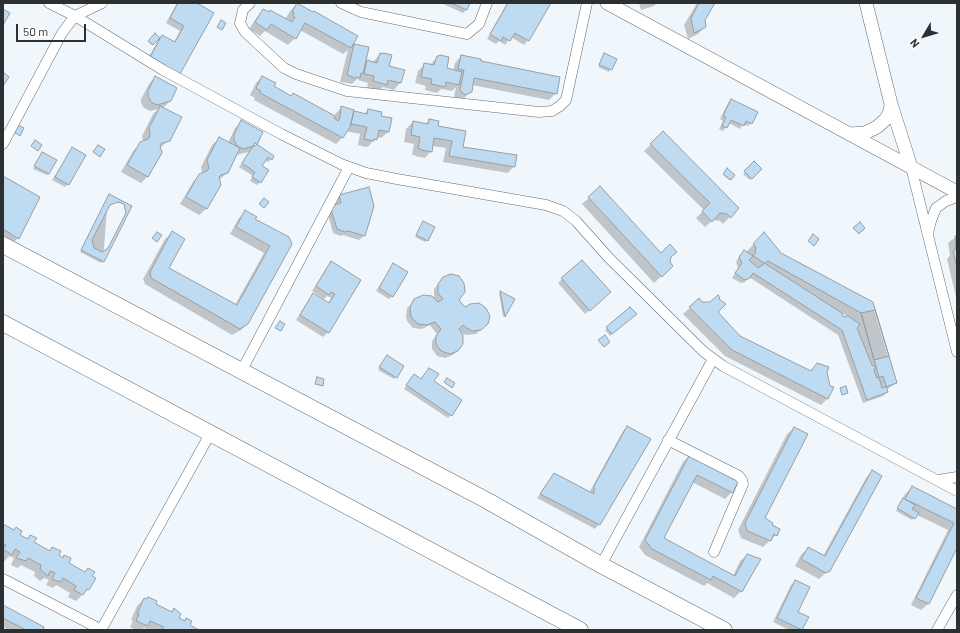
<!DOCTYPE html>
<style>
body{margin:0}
#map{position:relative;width:960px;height:633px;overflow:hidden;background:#f0f7fc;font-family:Barlow,sans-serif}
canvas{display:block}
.frame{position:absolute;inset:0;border:4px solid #2d3031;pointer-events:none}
.north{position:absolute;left:904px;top:16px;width:40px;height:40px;-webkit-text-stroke:3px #fff;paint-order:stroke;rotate:232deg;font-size:11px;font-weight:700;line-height:16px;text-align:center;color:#2d3031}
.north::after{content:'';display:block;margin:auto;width:14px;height:18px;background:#2d3031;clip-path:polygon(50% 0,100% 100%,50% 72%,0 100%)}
.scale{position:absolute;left:16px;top:24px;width:70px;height:18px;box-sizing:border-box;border:2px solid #2d3031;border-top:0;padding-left:5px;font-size:12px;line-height:14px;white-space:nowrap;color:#2d3031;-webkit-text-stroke:3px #fff;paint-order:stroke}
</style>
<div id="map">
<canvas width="960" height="633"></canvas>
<div class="frame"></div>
<div class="north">N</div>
<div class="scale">50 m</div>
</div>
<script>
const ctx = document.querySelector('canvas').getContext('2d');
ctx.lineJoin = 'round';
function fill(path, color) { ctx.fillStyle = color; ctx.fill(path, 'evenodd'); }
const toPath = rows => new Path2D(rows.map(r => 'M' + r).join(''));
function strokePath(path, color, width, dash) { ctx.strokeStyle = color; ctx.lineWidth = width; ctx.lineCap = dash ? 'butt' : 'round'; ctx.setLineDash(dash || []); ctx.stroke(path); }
fill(toPath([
 [177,3,195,3,179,74,146,62,159,39,152,45,148,42,155,35,160,39,162,36,174,42,180,31,166,23],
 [441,3,469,3,466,10,463,13],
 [507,3,549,3,528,40,524,45,511,37,505,45,499,41,496,44,487,39],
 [639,3,657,3,654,6,641,10],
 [697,3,714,3,704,20,705,27,698,34,688,39,684,25],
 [297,4,357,36,350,48,354,45,363,65,368,61,373,62,380,54,388,67,403,71,400,83,394,90,383,87,379,91,367,88,368,83,358,80,359,77,352,84,348,83,347,84,347,83,340,82,348,50,343,54,300,30,295,38,288,45,265,31,260,36,249,29,257,17,263,10,285,20,290,11],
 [604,55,615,59,609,72,598,67],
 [461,56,480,62,556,93,549,100,472,85,471,91,464,98,458,101,454,97,456,87,452,91,441,89,437,93,425,90,426,86,415,83,418,71,425,64,430,65,437,57,446,69,453,71,455,63],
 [155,77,170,101,163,108,169,140,160,148,161,153,147,177,141,183,121,172,134,150,143,142,142,136,153,114,158,109,150,111,144,108,141,103,141,99,149,84],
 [262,77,272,86,290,97,293,94,335,117,335,114,342,107,353,112,364,114,369,110,380,117,388,132,381,138,376,137,369,146,366,147,358,145,360,134,346,131,342,138,336,144,254,100,255,98,250,95,256,83],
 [731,100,751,123,748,126,743,124,740,129,729,123,723,131,719,129,723,121,720,119,728,103],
 [429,120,462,147,514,166,508,173,443,162,446,148,432,146,431,151,425,158,415,156,415,155,412,155,414,144,404,142,406,129,413,122,426,124],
 [242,121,255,147,271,159,268,162,265,160,261,166,260,182,257,185,250,181,253,176,239,167,249,152,236,155,228,172,219,180,220,184,206,209,199,215,180,204,193,182,202,174,201,167,212,145,219,139,228,143,235,128],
 [663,133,738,208,723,224,720,221,713,220,705,227,696,218,704,210,644,151],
 [73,148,68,184,65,187,52,180],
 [42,153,49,174,47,175,33,169],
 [754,163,761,169,750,180,743,174],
 [727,170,734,175,729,180,723,175],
 [3,178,18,238,14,242,3,236],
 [600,188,661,254,670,257,665,273,654,283,582,204],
 [339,196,373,206,364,236,359,240,343,235,340,236,333,233,327,211,336,205,335,200],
 [108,197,103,261,101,263,80,252],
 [245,212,254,219,288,237,248,323,241,330,232,335,145,284,143,279,165,239,172,233,167,269,235,305,264,253,230,234,239,218],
 [423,222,427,240,425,242,415,237],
 [764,234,781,254,872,303,896,383,886,390,887,392,883,396,863,403,838,335,749,277,745,282,741,283,732,278,738,268,736,262,740,255,744,251,746,252],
 [840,312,848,317,843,319],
 [957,236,957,301,947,259,950,255,948,243],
 [331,263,360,280,328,332,323,337,296,320,309,299,313,294,328,303,331,298,327,296,324,299,312,291,327,267],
 [394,264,393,296,389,299,376,291],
 [443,278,458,300,484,327,476,334,467,335,463,334,459,329,457,351,453,355,445,358,437,356,432,349,432,341,437,334,430,325,422,329,413,328,407,321,406,317,407,308,419,297,434,300,434,289],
 [562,279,605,296,585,314,558,283],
 [500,292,514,300,503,317,499,293],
 [699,300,739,337,809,372,817,364,826,372,829,386,833,388,827,399,821,405,725,356,683,314],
 [630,308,633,316,610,336,605,330],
 [385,358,403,366,394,379,378,370],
 [429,369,433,381,451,415,448,418,404,389,411,379,420,380],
 [627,427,599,524,595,529,537,498,555,474,589,493,623,431],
 [794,428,764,519,779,529,776,535,763,547,741,538,738,530,787,434],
 [690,455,738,480,732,492,725,499,692,482,663,538,733,576,740,561,747,555,741,591,734,598,707,583,704,586,645,555,639,547,683,462],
 [872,471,829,570,819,579,795,566,801,555,808,548,823,556,866,478],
 [912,488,957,510,957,545,928,604,921,610,911,605,948,530,917,515,912,520,896,511,905,494],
 [3,525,27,540,30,536,33,543,49,551,52,548,58,556,62,558,64,556,67,563,91,576,88,589,76,601,68,597,70,593,56,585,53,588,46,585,49,580,44,578,40,581,34,576,35,572,21,565,18,568,11,565,14,558,9,556,5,561,3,560],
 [796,581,796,612,807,618,801,630,789,630,773,622,791,585],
 [144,599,171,612,174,609,177,618,184,622,187,619,189,626,197,630,149,630,144,628,142,630,136,630,130,627,133,621,131,620,137,606],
 [3,606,41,630,8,630,3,627]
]), '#0003');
const building = toPath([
 [178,3,197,3,214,13,180,74,150,57,162,35,175,42,184,26,170,18,178,3],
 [297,3,313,12,314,11,358,36,351,48,305,23,296,39,271,24,267,30,255,22,263,9,269,12,270,10,292,22,295,17,293,16,294,13,292,12,297,3],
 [451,3,470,3,467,10,451,3],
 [508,3,551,3,529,41,515,33,510,41,503,37,501,41,490,34,508,3],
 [699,3,715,3,705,20,706,27,694,33,691,18,699,3],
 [3,9,10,13,3,25,3,9],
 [221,20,226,23,222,30,217,27,221,20],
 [155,33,160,38,153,45,148,41,155,33],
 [354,44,369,47,363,74,361,73,360,78,356,77,354,79,353,77,347,75,354,44],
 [380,53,383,54,383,53,392,55,389,66,405,70,401,83,388,80,387,85,373,81,374,76,364,74,367,60,377,63,380,53],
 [604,53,617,59,612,70,599,65,604,53],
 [440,55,449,57,447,68,462,72,459,85,446,82,445,87,431,84,432,79,421,77,424,63,434,65,437,56,439,56,440,55],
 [461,55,481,59,481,61,560,77,557,94,474,78,472,92,465,95,460,90,464,70,458,69,461,55],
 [3,72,9,77,3,86,3,72],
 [155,76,177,88,171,101,157,105,151,102,148,96,148,91,155,76],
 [262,76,276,83,274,86,291,96,293,93,335,116,334,118,338,121,340,118,341,106,354,110,350,127,343,138,260,93,261,91,256,88,262,76],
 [731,99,758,112,752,124,746,121,744,126,731,120,727,128,722,126,726,117,723,116,731,99],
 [160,106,182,117,170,141,162,143,160,146,162,153,148,177,127,165,140,142,148,139,150,136,149,128,160,106],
 [368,109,382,112,381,116,392,118,389,132,379,130,377,140,374,139,374,141,364,139,367,127,351,124,354,111,367,114,368,109],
 [429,119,439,121,438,126,466,131,463,147,517,155,515,167,449,156,452,141,434,138,432,152,421,150,421,149,418,148,420,137,411,135,413,121,428,124,429,119],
 [241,120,263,132,257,145,243,149,237,146,234,140,234,135,241,120],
 [18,125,24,128,20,136,14,132,18,125],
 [663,131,739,208,731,218,727,214,720,213,712,222,702,211,710,203,650,144,663,131],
 [219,137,240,148,228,173,221,175,219,177,221,185,207,209,186,197,199,174,207,171,209,168,207,160,219,137],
 [35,140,42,145,38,151,31,146,35,140],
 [255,143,274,156,272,160,268,157,262,166,269,170,261,183,252,177,255,172,242,163,255,143],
 [98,145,105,149,100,157,93,152,98,145],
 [72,147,86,155,69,185,55,177,72,147],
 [42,152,57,160,49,174,34,166,42,152],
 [754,161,762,169,752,179,744,171,754,161],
 [727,168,735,175,731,180,723,174,727,168],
 [3,176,40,197,19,239,3,229,3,176],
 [600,186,661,253,670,244,677,252,671,257,670,262,673,266,662,277,588,197,600,186],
 [369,187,374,206,365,236,348,231,345,232,337,229,330,206,341,203,339,195,369,187],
 [109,194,132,206,104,262,81,250,109,194],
 [264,198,269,202,264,208,259,204,264,198],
 [118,202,124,204,126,213,108,248,102,252,94,248,92,240,110,205,118,202],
 [245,210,257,217,255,219,289,237,292,244,248,324,240,329,151,278,150,272,172,231,185,239,169,268,237,305,270,246,236,227,245,210],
 [423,221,435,227,428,241,416,235,423,221],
 [860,222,865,228,859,234,853,228,860,222],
 [157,232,162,235,157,242,152,238,157,232],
 [764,232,781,253,873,302,897,383,882,388,861,313,768,261,758,268,749,260,755,254,756,247,753,244,764,232],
 [813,234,819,239,814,246,808,241,813,234],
 [957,235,957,268,953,251,956,249,955,236,957,235],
 [744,250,842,313,843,317,848,316,860,324,857,328,863,343,872,365,876,367,874,370,877,378,883,376,888,392,867,400,842,330,753,273,750,278,745,280,735,273,742,263,739,257,744,250],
 [582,260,611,292,590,311,561,278,582,260],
 [331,261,361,280,329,333,300,315,313,293,329,303,335,294,331,292,329,295,316,286,331,261],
 [393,263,408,272,393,297,379,288,393,263],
 [451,274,459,276,464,283,465,292,459,300,465,307,470,304,479,303,486,308,490,316,488,324,481,330,472,331,468,329,463,325,459,329,463,335,463,344,458,351,450,354,441,351,436,344,436,336,441,329,435,322,427,325,418,324,411,317,410,307,414,299,423,295,432,296,438,302,443,299,438,293,438,284,443,277,451,274],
 [500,291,515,299,505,317,500,291],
 [718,295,720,298,719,299,726,304,718,312,740,336,811,371,817,363,829,367,827,372,830,386,834,387,828,399,732,350,689,307,699,298,702,302,710,302,718,295],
 [630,307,637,314,612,334,606,327,630,307],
 [875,310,889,356,874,360,861,313,875,310],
 [280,321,285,324,281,331,275,328,280,321],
 [605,335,610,342,604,347,598,340,605,335],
 [387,355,404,366,397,378,379,367,387,355],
 [429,368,439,374,434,381,462,400,452,416,406,385,414,374,421,379,429,368],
 [317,377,324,379,323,386,315,384,317,377],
 [447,378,455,383,452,388,444,382,447,378],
 [846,386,848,393,842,395,840,388,846,386],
 [627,426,651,439,600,525,540,494,554,473,594,494,594,486,627,426],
 [794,427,808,434,765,518,773,523,772,525,780,529,777,536,774,534,771,541,747,531,745,523,794,427],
 [690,454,739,480,733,493,697,475,664,538,735,576,747,554,761,559,742,592,713,576,711,580,652,549,645,540,690,454],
 [872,470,882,476,830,571,826,573,801,559,808,547,825,556,872,470],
 [912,486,957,509,957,548,929,604,916,598,954,523,905,499,912,486],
 [903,498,915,505,912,509,919,513,915,519,897,508,903,498],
 [3,524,14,530,16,527,22,531,20,535,28,539,30,535,37,538,34,542,50,551,52,547,61,551,59,555,63,558,64,555,71,558,69,563,85,572,88,568,95,572,92,576,96,578,89,590,87,589,83,595,74,590,76,586,63,578,61,582,52,579,55,573,50,571,48,576,40,569,41,565,28,558,26,561,16,558,20,552,15,549,12,555,3,549,6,545,3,543,3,524],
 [795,580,810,587,798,612,809,617,802,630,777,618,795,580],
 [148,597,157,601,156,604,172,612,174,608,181,614,179,618,185,621,186,618,192,621,190,625,199,630,162,630,164,627,150,621,148,626,136,621,139,614,137,614,144,598,147,599,148,597],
 [3,605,44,627,43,630,26,630,3,618,3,605]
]);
fill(building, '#bedbf1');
strokePath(building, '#989ea3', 1);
const minor = toPath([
 [49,3,75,16,163,70,281,134,341,164,366,173,397,179,546,205,563,211,576,221,609,258,704,352,723,366,957,491],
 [250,3,243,10,240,23,245,32,284,68,296,74,347,91,539,112,552,111,560,106,566,100,587,3],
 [341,3,361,12,467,34,479,24,487,3],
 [3,144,62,33,75,16,102,3],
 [911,167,957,352],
 [928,233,931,221,936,208,946,201,957,197],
 [242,370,349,167],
 [668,440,739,476,742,480,743,484,714,552],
 [938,480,957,477],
 [601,565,713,359],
 [3,579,102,630],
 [101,630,210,434],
 [937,630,957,595]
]);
const tertiary = toPath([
 [607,3,957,192],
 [866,3,891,104,911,167],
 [849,134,865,133,877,127,886,119,890,112,891,104]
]);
const primary = toPath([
 [3,245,486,500,601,565,724,630],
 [3,323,580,630]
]);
strokePath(minor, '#666b70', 11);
strokePath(tertiary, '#666b70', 14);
strokePath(primary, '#666b70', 17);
strokePath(minor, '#fff', 10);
strokePath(tertiary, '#fff', 13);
strokePath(primary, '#fff', 16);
</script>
